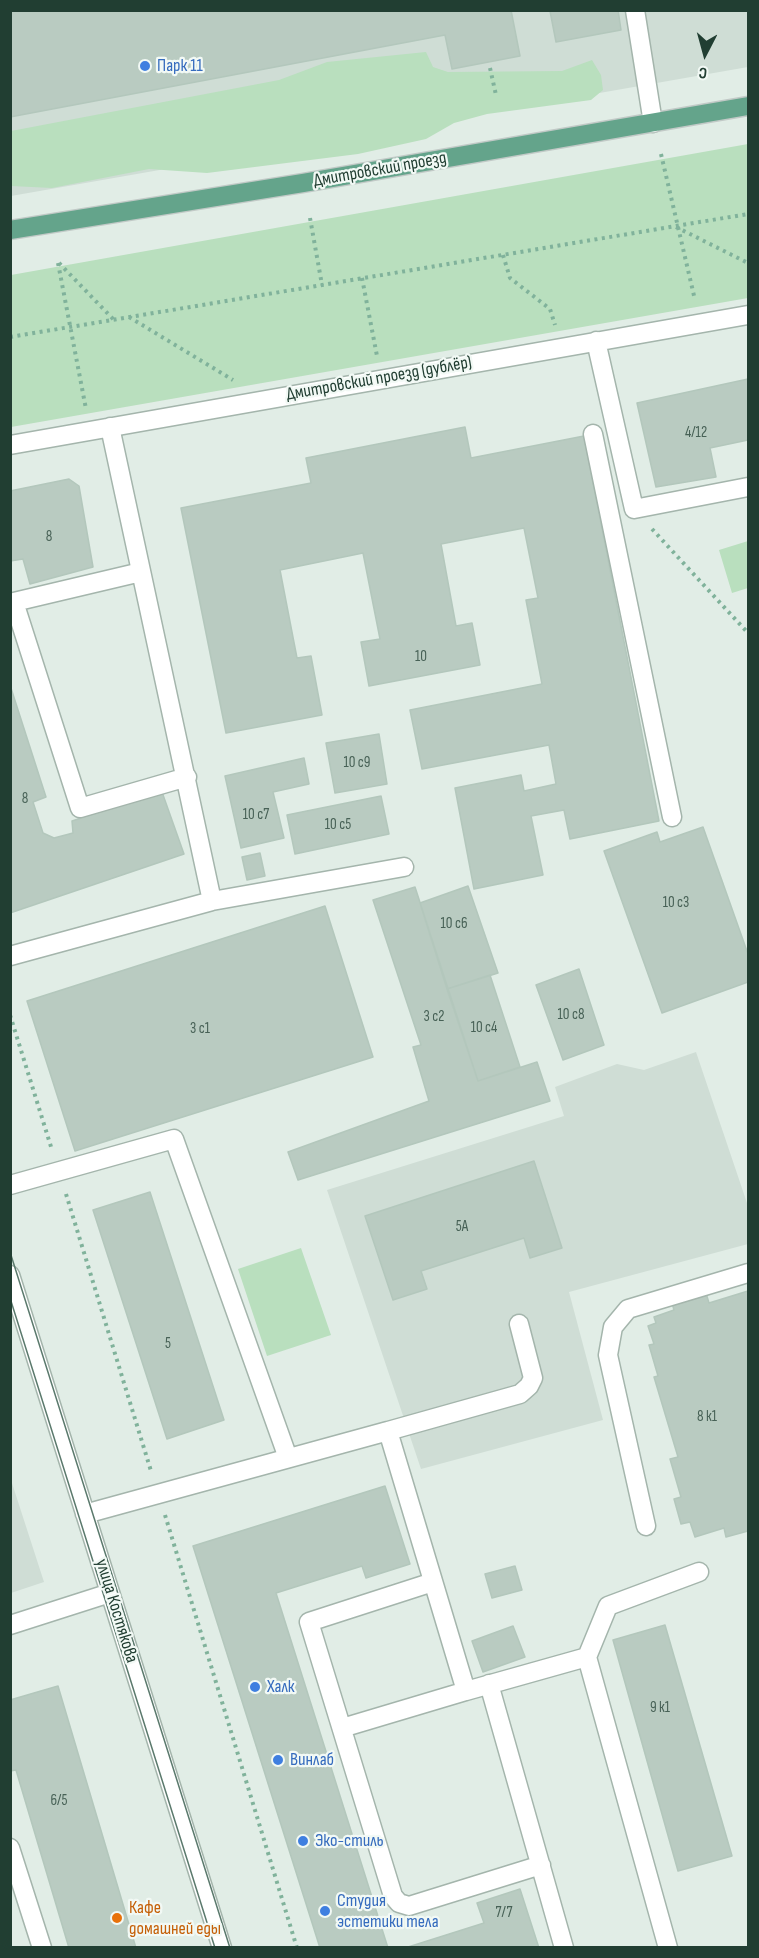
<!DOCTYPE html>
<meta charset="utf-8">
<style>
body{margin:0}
#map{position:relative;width:759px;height:1958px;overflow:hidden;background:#e1ede6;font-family:"Sofia Sans Condensed",sans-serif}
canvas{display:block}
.frame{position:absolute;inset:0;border:12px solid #213e32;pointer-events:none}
.north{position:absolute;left:675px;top:24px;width:60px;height:60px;-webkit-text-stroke:4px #f2f9f5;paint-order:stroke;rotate:186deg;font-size:16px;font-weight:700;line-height:24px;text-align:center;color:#213e32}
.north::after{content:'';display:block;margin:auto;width:21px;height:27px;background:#213e32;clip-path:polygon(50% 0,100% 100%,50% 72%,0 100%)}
</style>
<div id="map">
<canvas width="759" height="1958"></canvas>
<div class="frame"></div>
<div class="north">С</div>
</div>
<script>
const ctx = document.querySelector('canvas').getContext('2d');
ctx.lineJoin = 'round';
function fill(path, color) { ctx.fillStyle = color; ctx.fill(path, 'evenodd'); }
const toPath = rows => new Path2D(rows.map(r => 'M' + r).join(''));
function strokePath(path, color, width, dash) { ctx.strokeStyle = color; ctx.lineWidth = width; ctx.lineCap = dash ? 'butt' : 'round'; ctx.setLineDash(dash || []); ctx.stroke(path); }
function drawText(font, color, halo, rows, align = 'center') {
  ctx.font = font + ' "Sofia Sans Condensed",sans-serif'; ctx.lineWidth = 4.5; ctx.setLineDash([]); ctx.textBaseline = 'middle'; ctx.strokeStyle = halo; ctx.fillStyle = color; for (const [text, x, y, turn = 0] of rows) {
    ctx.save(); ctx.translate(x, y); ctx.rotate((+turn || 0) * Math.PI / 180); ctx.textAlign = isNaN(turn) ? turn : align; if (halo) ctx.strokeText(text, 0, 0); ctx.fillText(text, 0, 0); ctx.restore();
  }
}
fill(toPath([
 [11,11,748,11,748,67,11,196],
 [696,1052,748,1206,748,1244,569,1292,603,1420,421,1469,327,1190,564,1116,555,1087,617,1064,644,1070],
 [10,1477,44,1582,11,1593,10,1593]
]), '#cfddd5');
fill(toPath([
 [426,52,433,67,448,72,562,71,592,60,601,75,603,90,591,100,487,114,454,123,426,139,358,154,207,173,149,169,52,188,11,186,11,131,279,80,327,62],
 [748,144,748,298,11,427,11,275],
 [748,541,748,588,732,593,719,550],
 [301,1248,331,1335,267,1356,238,1269]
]), '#b9dfbe');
const building = toPath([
 [10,10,511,10,520,56,452,69,445,35,10,117,10,10],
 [618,10,621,30,556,42,550,11,618,10],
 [748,379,748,440,710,448,716,477,656,487,637,403,748,379],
 [465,427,471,458,584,436,659,821,570,839,564,810,531,816,543,875,474,889,455,788,521,775,524,791,556,784,549,745,422,769,410,710,542,684,526,600,538,598,524,528,441,544,456,626,472,623,480,665,369,686,361,642,380,639,363,553,280,570,297,658,311,656,322,715,226,733,181,508,311,483,306,458,465,427],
 [69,479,79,486,93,567,30,584,23,559,10,561,10,491,69,479],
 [10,685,46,797,33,802,43,833,54,838,73,833,72,821,162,792,184,854,10,913,10,685],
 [379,734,387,784,335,793,326,743,379,734],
 [304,758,309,784,273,792,284,838,241,848,225,776,304,758],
 [381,796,389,834,295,854,287,815,381,796],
 [703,827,748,954,748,982,662,1013,604,851,657,832,660,842,703,827],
 [260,853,265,876,247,880,242,857,260,853],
 [468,886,498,973,447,989,420,903,468,886],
 [415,887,478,1081,537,1062,550,1101,298,1180,288,1152,429,1101,413,1047,421,1045,373,900,415,887],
 [325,906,373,1057,75,1151,27,1001,325,906],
 [579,969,604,1045,563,1060,536,985,579,969],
 [490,975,520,1067,478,1081,447,989,490,975],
 [534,1161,562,1248,530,1258,524,1238,421,1271,427,1289,393,1300,365,1216,534,1161],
 [150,1192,224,1420,167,1439,93,1210,150,1192],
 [748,1291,748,1531,726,1537,724,1528,695,1537,690,1522,681,1524,674,1499,681,1497,670,1459,678,1457,654,1377,658,1376,649,1345,654,1344,648,1326,656,1323,654,1317,674,1310,672,1303,706,1293,709,1303,748,1291],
 [385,1486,410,1564,366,1578,362,1566,276,1593,388,1948,320,1948,193,1546,385,1486],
 [515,1566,522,1590,492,1598,485,1574,515,1566],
 [665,1625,732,1856,678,1871,613,1640,665,1625],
 [513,1626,525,1657,483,1672,472,1641,513,1626],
 [58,1686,80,1760,136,1948,69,1948,16,1770,10,1771,10,1700,58,1686],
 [520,1889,539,1948,405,1948,484,1923,477,1903,520,1889]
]);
fill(building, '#b9cbc1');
strokePath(building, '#b3c7bc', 1.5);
const minor = toPath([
 [635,10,653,123],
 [596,341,634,509,748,487],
 [110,427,212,901],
 [593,434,672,817],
 [10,445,748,315],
 [141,572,14,602,80,808,187,777],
 [10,956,212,901,404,867],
 [10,1185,174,1139,288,1458],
 [10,1275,222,1948],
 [388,1431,520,1394,529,1386,533,1378,519,1324],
 [85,1514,388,1431,466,1691,587,1657],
 [646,1526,608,1355,613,1327,628,1309,748,1273],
 [433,1582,309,1622,393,1896,399,1903,409,1906,541,1865],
 [10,1625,110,1593],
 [489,1684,564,1948],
 [342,1728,466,1691],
 [10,1848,42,1948],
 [668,1948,587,1657,608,1606,699,1572]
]);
const major = toPath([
 [10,230,303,183,748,106]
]);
strokePath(minor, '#a4b5ac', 21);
strokePath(major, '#c1c9c6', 21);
strokePath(toPath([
 [490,68,496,95],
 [661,154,695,300],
 [310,218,322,285],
 [676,227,748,263],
 [503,255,510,278,550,309,555,325],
 [58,263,86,409],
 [59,263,114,320],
 [362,278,377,356],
 [129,317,233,380],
 [10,337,748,214],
 [652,529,748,633],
 [10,1015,52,1150],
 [66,1194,151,1471],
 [165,1515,297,1948]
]), '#80b29b', 4, [3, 4.5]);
strokePath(minor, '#fff', 18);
strokePath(major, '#64a48b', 18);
strokePath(toPath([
 [10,1252,230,1948],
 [10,1298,215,1948]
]), '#5b7a6d', 1.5);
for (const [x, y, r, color] of [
 [145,66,6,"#3f7fe0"],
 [255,1687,6,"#3f7fe0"],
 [278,1760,6,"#3f7fe0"],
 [303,1841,6,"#3f7fe0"],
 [325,1911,6,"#3f7fe0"],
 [117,1918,6,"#e8710a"]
]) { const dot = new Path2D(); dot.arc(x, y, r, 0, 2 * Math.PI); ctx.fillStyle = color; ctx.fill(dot); strokePath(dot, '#f2f9f5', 2); }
drawText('15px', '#476156', null, [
 ["4/12",696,433],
 ["8",49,537],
 ["10",421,657],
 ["10 с9",357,763],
 ["8",25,799],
 ["10 с7",256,815],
 ["10 с5",338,825],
 ["10 с3",676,903],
 ["10 с6",454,924],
 ["10 с8",571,1015],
 ["3 с2",434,1017],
 ["10 с4",484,1028],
 ["3 с1",200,1029],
 ["5А",462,1227],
 ["5",168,1344],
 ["8 к1",707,1417],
 ["9 к1",660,1708],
 ["6/5",59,1801],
 ["7/7",504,1913]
]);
drawText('18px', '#366cbe', '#f2f9f5', [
 ["Парк 11",157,66],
 ["Халк",267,1687],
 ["Винлаб",290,1760],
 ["Эко-стиль",315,1841],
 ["Студия",337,1901],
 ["эстетики тела",337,1922]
], 'left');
drawText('18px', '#213e32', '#f2f9f5', [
 ["Дмитровский проезд",380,170,-10],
 ["Дмитровский проезд (дублёр)",379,379,-10],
 ["улица Костякова",116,1611,73]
]);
drawText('18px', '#c56008', '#f2f9f5', [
 ["Кафе",129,1908],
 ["домашней еды",129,1929]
], 'left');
</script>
